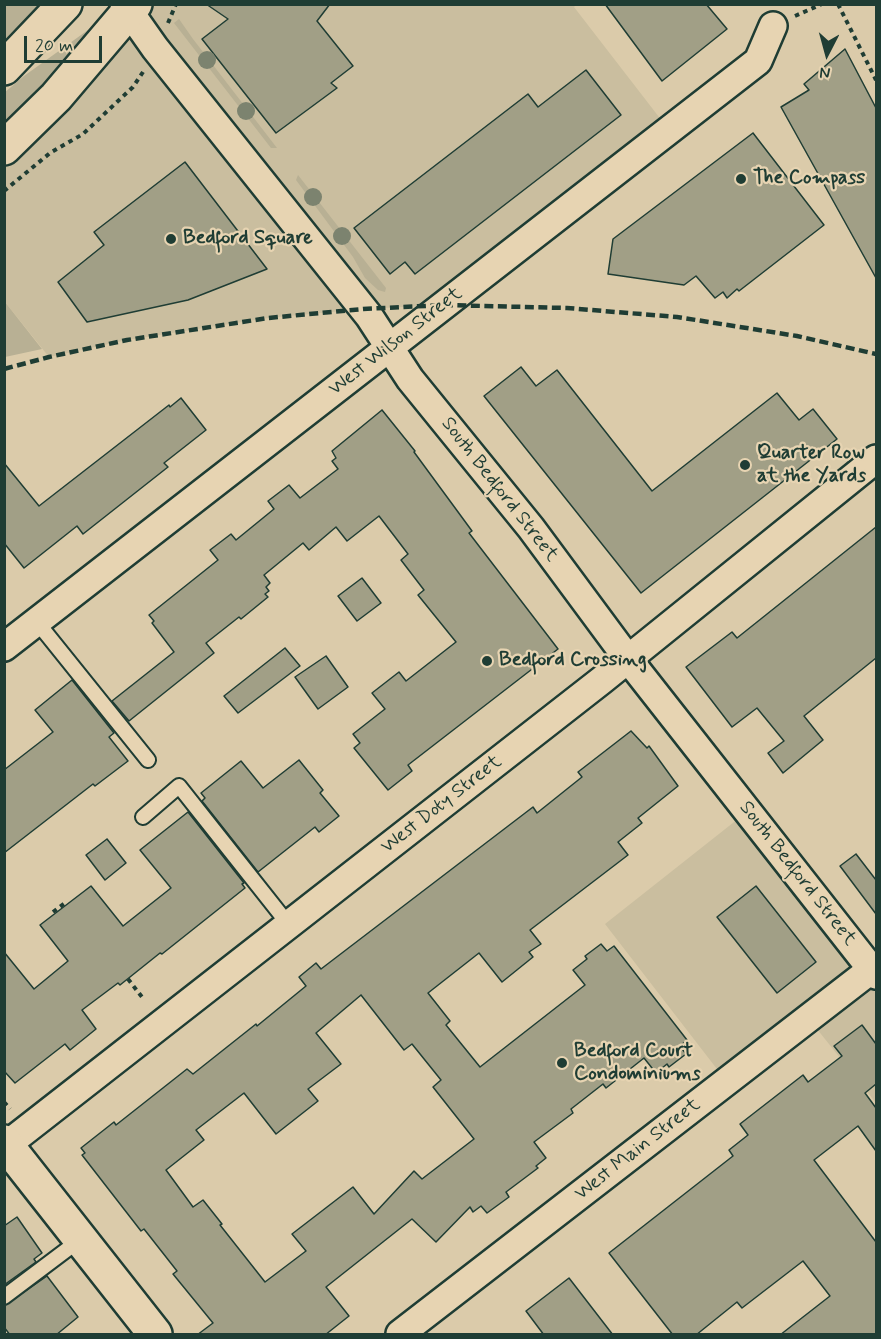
<!DOCTYPE html>
<style>
body{margin:0}
#map{position:relative;width:881px;height:1339px;overflow:hidden;background:#dbcbaa;font-family:Mynerve,sans-serif}
canvas{display:block}
.frame{position:absolute;inset:0;border:6px solid #1f3d34;pointer-events:none}
.north{position:absolute;left:797px;top:24px;width:60px;height:60px;-webkit-text-stroke:4px #e7d4b2;paint-order:stroke;rotate:186deg;font-size:16px;font-weight:700;line-height:24px;text-align:center;color:#1f3d34}
.north::after{content:'';display:block;margin:auto;width:21px;height:27px;background:#1f3d34;clip-path:polygon(50% 0,100% 100%,50% 72%,0 100%)}
.scale{position:absolute;left:24px;top:36px;width:78px;height:27px;box-sizing:border-box;border:3px solid #1f3d34;border-top:0;padding-left:8px;font-size:18px;line-height:21px;white-space:nowrap;color:#1f3d34;-webkit-text-stroke:4px #e7d4b2;paint-order:stroke}
</style>
<div id="map">
<canvas width="881" height="1339"></canvas>
<div class="frame"></div>
<div class="north">N</div>
<div class="scale">20 m</div>
</div>
<script>
const ctx = document.querySelector('canvas').getContext('2d');
ctx.lineJoin = 'round';
function fill(path, color) { ctx.fillStyle = color; ctx.fill(path, 'evenodd'); }
const toPath = rows => new Path2D(rows.map(r => 'M' + r).join(''));
function strokePath(path, color, width, dash) { ctx.strokeStyle = color; ctx.lineWidth = width; ctx.lineCap = dash ? 'butt' : 'round'; ctx.setLineDash(dash || []); ctx.stroke(path); }
function drawText(font, color, halo, rows, align = 'center') {
  ctx.font = font + ' Mynerve,sans-serif'; ctx.lineWidth = 4.5; ctx.setLineDash([]); ctx.textBaseline = 'middle'; ctx.strokeStyle = halo; ctx.fillStyle = color; for (const [text, x, y, turn = 0] of rows) {
    ctx.save(); ctx.translate(x, y); ctx.rotate((+turn || 0) * Math.PI / 180); ctx.textAlign = isNaN(turn) ? turn : align; if (halo) ctx.strokeText(text, 0, 0); ctx.fillText(text, 0, 0); ctx.restore();
  }
}
fill(toPath([
 [135,5,576,5,574,7,669,130,444,305,363,309,268,318,127,340,49,357,5,302,5,148],
 [748,811,876,966,876,1103,809,1019,727,1082,605,924]
]), '#cabe9f');
fill(toPath([
 [5,5,44,5,5,47],
 [179,19,193,39,277,148,271,148,174,23],
 [88,30,92,34,65,66,5,126,4,93,24,76],
 [298,175,386,288,385,292,378,290,365,278,353,257,296,180],
 [5,302,42,349,5,357]
]), '#b8b094');
const building = toPath([
 [206,4,330,4,317,21,353,66,331,83,337,88,276,133,202,39,228,19,206,4],
 [605,4,706,4,727,29,662,81,605,4],
 [845,49,876,108,876,278,781,107,809,90,804,84,845,49],
 [586,70,621,115,415,274,405,262,390,274,354,228,528,94,538,107,586,70],
 [753,133,824,225,739,291,737,289,727,298,723,292,715,298,696,276,684,285,608,274,613,239,753,133],
 [185,162,267,269,188,300,87,322,58,282,104,245,94,232,185,162],
 [521,367,536,386,557,370,652,491,777,393,799,420,813,409,837,439,641,593,484,396,521,367],
 [181,398,206,430,164,463,168,467,83,534,77,526,24,568,4,543,4,463,39,506,169,405,170,407,181,398],
 [382,410,415,451,414,452,472,531,469,533,558,649,408,765,412,771,388,790,354,748,360,743,353,734,385,709,372,693,399,672,406,681,456,642,418,595,424,590,401,560,408,554,379,516,347,541,336,527,309,550,303,543,264,575,270,583,266,587,269,591,265,594,268,597,241,619,239,617,206,643,214,653,129,721,112,701,174,652,152,623,154,621,149,615,218,560,210,550,231,534,236,540,274,509,268,501,289,485,300,498,338,469,332,461,336,458,332,451,382,410],
 [876,527,876,658,804,716,823,740,783,773,768,753,784,741,757,708,732,727,686,667,732,632,737,638,876,527],
 [362,578,381,603,357,621,338,596,362,578],
 [285,648,300,666,238,713,224,696,285,648],
 [326,656,348,687,318,709,295,677,326,656],
 [72,680,114,733,109,737,128,761,95,786,93,784,4,853,4,770,53,732,35,710,72,680],
 [631,731,647,748,649,746,678,786,638,818,642,823,618,842,628,855,530,930,541,944,529,952,533,957,502,982,479,953,428,993,450,1021,446,1025,480,1067,585,985,573,970,587,959,585,956,601,944,607,951,614,946,687,1040,680,1046,686,1054,669,1067,667,1064,656,1073,644,1058,606,1088,603,1084,571,1109,573,1113,534,1142,546,1158,536,1166,538,1168,506,1192,509,1197,487,1213,481,1206,473,1212,470,1207,436,1242,412,1219,326,1287,349,1316,325,1335,197,1335,213,1323,173,1274,177,1271,144,1229,141,1231,82,1155,85,1153,81,1148,114,1122,116,1125,187,1069,193,1074,256,1024,257,1026,306,986,299,977,316,963,321,969,533,807,537,813,582,777,578,772,631,731],
 [361,995,404,1050,412,1044,441,1080,433,1087,474,1139,422,1179,414,1171,374,1214,353,1187,292,1234,306,1251,265,1282,220,1225,222,1224,203,1200,193,1207,166,1170,204,1140,196,1130,244,1093,276,1134,318,1101,308,1089,341,1064,316,1033,361,995],
 [299,760,323,790,320,793,339,816,319,832,315,827,258,872,202,801,205,798,201,793,241,761,263,788,299,760],
 [188,812,244,883,242,884,245,888,162,954,160,953,120,985,118,983,82,1010,96,1029,70,1050,65,1044,15,1083,4,1071,4,952,34,989,68,961,40,925,91,886,123,926,171,888,140,850,188,812],
 [107,839,126,863,105,880,86,855,107,839],
 [856,854,876,880,876,914,840,866,856,854],
 [756,886,816,962,777,993,717,917,756,886],
 [862,1025,876,1044,876,1084,865,1093,876,1108,876,1151,858,1126,814,1160,876,1242,876,1335,780,1335,830,1296,803,1261,742,1308,737,1302,696,1335,673,1335,609,1253,733,1156,729,1150,748,1135,740,1124,803,1075,808,1082,842,1056,834,1046,862,1025],
 [17,1217,42,1253,34,1259,36,1262,4,1285,4,1226,17,1217],
 [47,1276,78,1317,56,1335,10,1335,4,1327,4,1306,47,1276],
 [569,1278,613,1335,544,1335,526,1311,569,1278]
]);
fill(building, '#a19f86');
strokePath(building, '#1f3d34', 1.5);
const lane = toPath([
 [37,622,148,760],
 [143,817,179,786,289,925],
 [4,1297,81,1239]
]);
const street = toPath([
 [124,4,155,48,369,316,410,379,531,528,628,659,876,975],
 [4,647,758,61,773,26],
 [4,1147,602,680,876,459],
 [400,1334,876,966]
]);
const secondary = toPath([
 [4,1142,155,1334]
]);
const primary = toPath([
 [4,68,65,4],
 [4,148,56,97,135,4]
]);
strokePath(lane, '#1f3d34', 18);
strokePath(street, '#1f3d34', 32);
strokePath(secondary, '#1f3d34', 38);
strokePath(primary, '#1f3d34', 38);
strokePath(toPath([
 [838,4,876,80],
 [4,5,5,4],
 [795,16,822,4],
 [168,23,176,4],
 [4,191,50,153,83,134,133,87,143,72],
 [53,912,65,903,67,904],
 [128,979,142,997],
 [4,1102,10,1109]
]), '#1f3d34', 4, [4.5, 4.5]);
strokePath(lane, '#e7d4b2', 14);
strokePath(street, '#e7d4b2', 27);
strokePath(secondary, '#e7d4b2', 33);
strokePath(primary, '#e7d4b2', 33);
strokePath(toPath([
 [4,369,49,357,127,340,268,318,363,309,444,305,567,308,677,317,797,336,876,354]
]), '#1f3d34', 4.5, [9, 4.5]);
ctx.fillStyle = '#7c836f';
for (const [x, y] of [
 [207,60],
 [246,111],
 [313,197],
 [342,236]
]) { ctx.beginPath(); ctx.arc(x, y, 9, 0, 2 * Math.PI); ctx.fill(); }
for (const [x, y, r, color] of [
 [741,179,6,"#1f3d34"],
 [171,239,6,"#1f3d34"],
 [745,465,6,"#1f3d34"],
 [487,661,6,"#1f3d34"],
 [562,1063,6,"#1f3d34"]
]) { const dot = new Path2D(); dot.arc(x, y, r, 0, 2 * Math.PI); ctx.fillStyle = color; ctx.fill(dot); strokePath(dot, '#e7d4b2', 2); }
drawText('bold 20px', '#1f3d34', '#e7d4b2', [
 ["The Compass",753,179],
 ["Bedford Square",183,239],
 ["Quarter Row",757,454],
 ["at the Yards",757,477],
 ["Bedford Crossing",499,661],
 ["Bedford Court",574,1052],
 ["Condominiums",574,1075]
], 'left');
drawText('20px', '#1f3d34', '#e7d4b2', [
 ["West Wilson Street",396,342,-38],
 ["South Bedford Street",499,490,52],
 ["West Doty Street",442,805,-38],
 ["South Bedford Street",797,874,52],
 ["West Main Street",638,1150,-38]
]);
</script>
